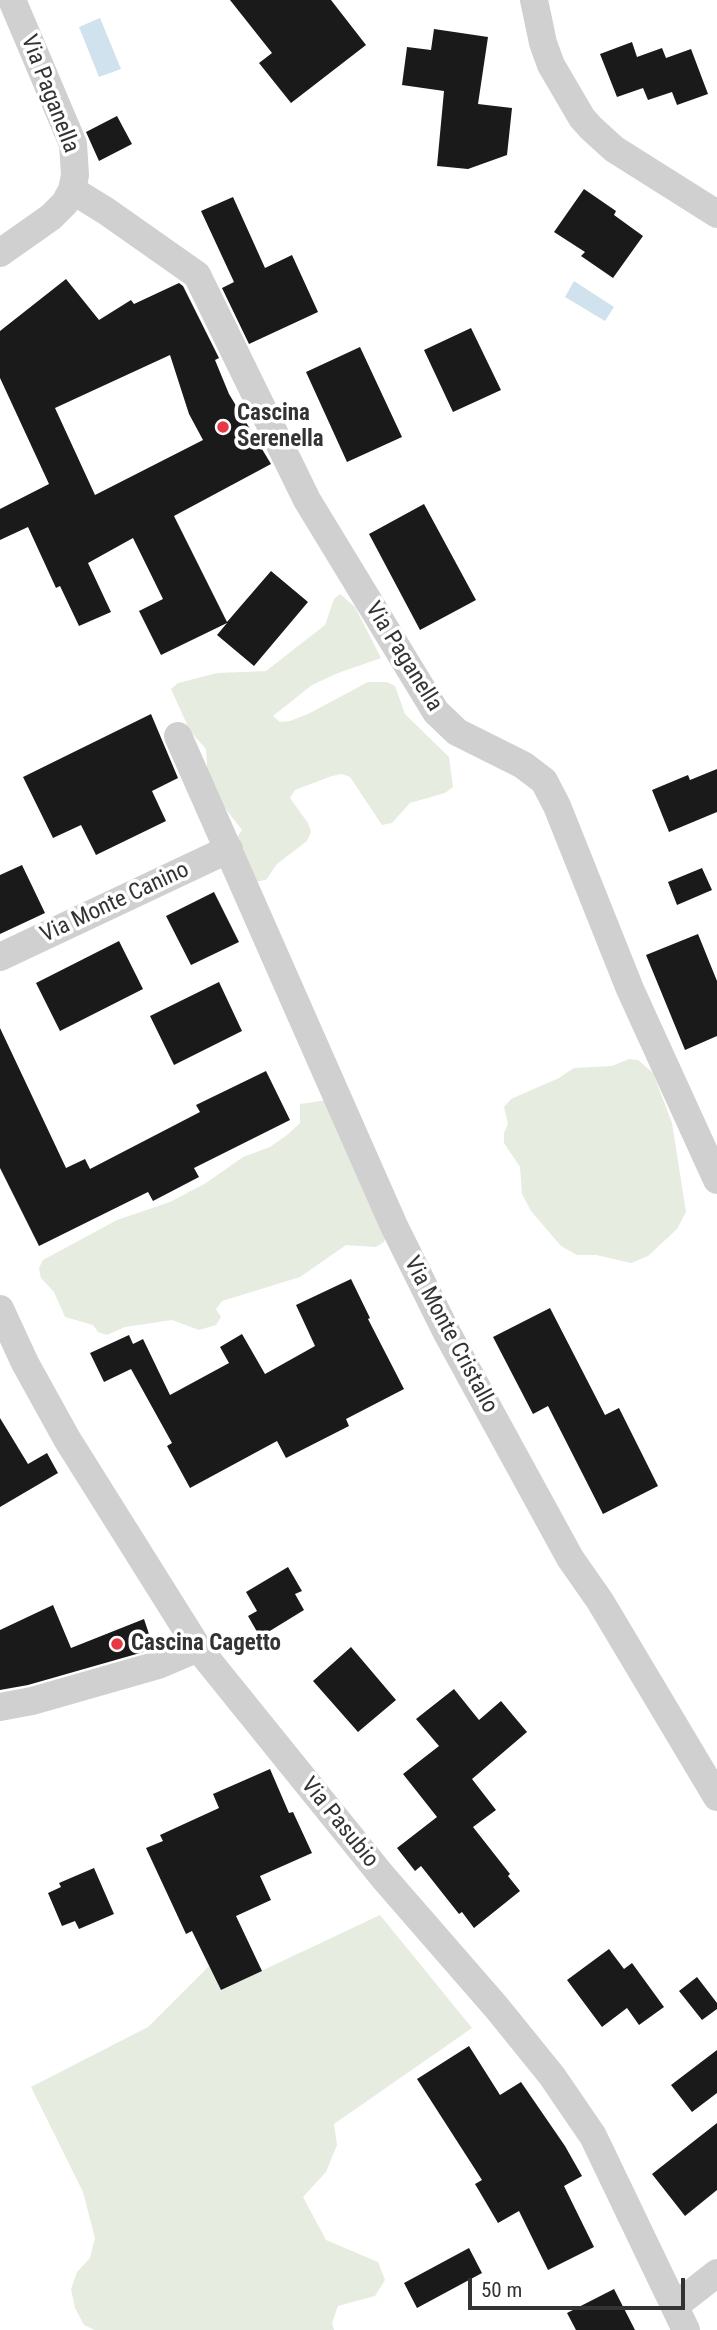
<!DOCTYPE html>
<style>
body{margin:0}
#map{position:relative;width:717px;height:2330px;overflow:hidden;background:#fff;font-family:"Roboto Condensed",sans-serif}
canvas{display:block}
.scale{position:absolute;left:468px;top:2278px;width:217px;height:32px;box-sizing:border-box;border:4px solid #333;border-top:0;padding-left:9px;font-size:21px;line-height:24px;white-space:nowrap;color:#333;-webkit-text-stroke:5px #fff;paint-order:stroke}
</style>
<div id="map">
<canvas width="717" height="2330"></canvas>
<div class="scale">50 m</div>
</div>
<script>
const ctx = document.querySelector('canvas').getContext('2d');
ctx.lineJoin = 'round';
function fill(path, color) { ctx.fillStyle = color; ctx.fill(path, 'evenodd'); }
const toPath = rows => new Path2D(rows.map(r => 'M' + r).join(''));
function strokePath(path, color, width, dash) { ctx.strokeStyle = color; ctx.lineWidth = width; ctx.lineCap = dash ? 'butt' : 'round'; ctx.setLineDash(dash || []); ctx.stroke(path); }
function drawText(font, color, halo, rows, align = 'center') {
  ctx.font = font + ' "Roboto Condensed",sans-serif'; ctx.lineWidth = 7; ctx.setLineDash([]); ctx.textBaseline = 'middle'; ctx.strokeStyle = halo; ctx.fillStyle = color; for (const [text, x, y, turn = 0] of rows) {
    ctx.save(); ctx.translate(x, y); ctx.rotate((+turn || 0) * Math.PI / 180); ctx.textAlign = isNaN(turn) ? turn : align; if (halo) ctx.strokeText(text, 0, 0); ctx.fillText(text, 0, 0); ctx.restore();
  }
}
fill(toPath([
 [340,594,355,607,381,658,338,673,312,685,273,716,280,722,290,721,308,714,368,682,387,682,395,686,405,714,449,757,453,787,445,793,410,803,392,823,382,825,350,777,342,774,332,776,295,790,290,798,308,823,311,832,307,841,277,864,266,880,246,883,229,849,242,830,225,808,197,782,207,766,206,749,190,731,171,689,178,683,217,673,266,671,325,625,334,599],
 [629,1059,638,1060,653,1073,672,1123,686,1212,677,1229,648,1256,631,1263,596,1255,577,1255,561,1246,531,1211,522,1194,520,1167,504,1143,504,1133,508,1124,504,1107,511,1099,559,1078,574,1068,612,1066],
 [327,1100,389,1224,384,1242,376,1247,346,1245,300,1277,222,1301,216,1309,221,1317,216,1325,199,1330,172,1320,125,1327,107,1335,98,1332,93,1325,65,1317,54,1292,41,1278,39,1268,43,1260,117,1220,170,1202,206,1183,243,1157,270,1147,287,1135,300,1123,300,1104],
 [380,1915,472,2028,334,2124,337,2145,326,2172,303,2197,326,2240,378,2262,385,2280,375,2296,338,2306,332,2323,334,2330,95,2330,84,2325,75,2308,71,2289,77,2272,90,2258,95,2238,83,2192,31,2087,148,2027,209,1966,221,1990]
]), '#e6ecdf');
fill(toPath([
 [100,18,121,69,99,77,79,27],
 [574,281,614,307,605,321,565,297]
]), '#cfe2ee');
fill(toPath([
 [230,0,331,0,366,45,291,103,259,63,272,53],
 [434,29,488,37,478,104,512,108,507,155,468,169,437,166,444,91,402,85,407,47,431,50],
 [632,42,637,57,662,48,666,58,691,49,708,94,677,105,672,92,648,100,643,88,617,97,600,54],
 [117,116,132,144,99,161,86,132],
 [584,189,616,211,614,215,643,236,613,278,581,256,585,252,554,232],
 [233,197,265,268,292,255,318,312,249,344,222,288,234,282,201,211],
 [66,279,99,320,131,300,134,304,179,283,183,286,219,358,215,360,229,394,271,464,174,516,227,622,271,571,308,602,254,666,217,635,227,623,161,655,139,611,163,599,133,538,88,563,111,612,79,626,60,586,56,588,28,527,0,540,0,509,49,484,0,378,0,331],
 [170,355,189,414,203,440,95,495,55,408],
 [471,328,501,390,453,412,424,350],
 [360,347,402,437,347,462,306,372],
 [424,504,476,600,420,630,369,534],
 [151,714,178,778,152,791,166,821,96,855,81,825,53,838,23,777],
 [717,769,717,812,669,832,652,790,688,775,690,780],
 [22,865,45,913,0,934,0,875],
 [702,868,712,890,677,905,668,882],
 [214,892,239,942,191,965,166,916],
 [698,934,717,981,717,1036,685,1050,646,955],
 [119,941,143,989,60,1031,36,983],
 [219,982,242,1031,174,1065,150,1016],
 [0,1028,66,1168,85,1159,90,1169,200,1112,196,1105,266,1071,290,1120,194,1168,199,1177,153,1201,148,1192,39,1246,0,1168],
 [351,1279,370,1318,368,1319,404,1389,346,1419,349,1426,286,1458,277,1441,190,1488,167,1446,172,1443,131,1369,104,1382,90,1353,129,1335,133,1344,143,1339,170,1395,229,1363,220,1347,242,1334,265,1374,315,1346,296,1305],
 [550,1308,605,1415,619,1408,658,1486,603,1514,548,1406,533,1414,493,1337],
 [0,1418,28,1464,47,1453,58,1473,0,1507],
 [288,1567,302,1591,295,1594,304,1610,260,1637,248,1616,257,1611,246,1592],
 [53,1605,71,1648,144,1619,154,1649,28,1685,0,1690,0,1630],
 [351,1647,396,1700,358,1732,313,1681],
 [454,1689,479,1720,501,1701,527,1732,472,1779,496,1810,473,1827,510,1874,508,1876,520,1891,474,1928,462,1912,459,1914,421,1866,415,1871,397,1848,437,1817,403,1774,439,1746,416,1719],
 [270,1769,289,1813,293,1812,312,1853,260,1876,271,1900,236,1916,262,1971,221,1990,192,1931,186,1934,146,1848,163,1841,160,1835,219,1808,213,1794],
 [94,1868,114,1914,79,1929,75,1921,62,1926,48,1893,61,1887,59,1883],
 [609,1949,624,1969,632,1963,664,2007,639,2025,627,2008,602,2027,567,1980],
 [697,1977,717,2003,717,2009,702,2020,679,1991],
 [469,2046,500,2095,521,2082,565,2146,582,2176,564,2186,594,2247,548,2270,519,2211,498,2223,475,2184,482,2180,417,2079],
 [717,2050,717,2093,692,2112,671,2085],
 [717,2123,717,2190,685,2216,652,2174],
 [469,2248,482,2273,417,2308,404,2283],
 [614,2289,635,2330,576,2330,567,2313]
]), '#1a1a1a');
strokePath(toPath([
 [534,0,543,43,551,65,582,118,591,128,614,149,717,214],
 [72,190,106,211,197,275,307,500,436,712,457,732,523,765,544,781,557,806,630,989,717,1180],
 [0,253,51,217,65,203,72,190,75,175,73,144,12,0],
 [178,736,394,1226,447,1333,570,1558,600,1601,717,1797],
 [0,957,229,849],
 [0,1309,25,1363,67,1439,198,1648,383,1877,497,2008,552,2076,593,2136,686,2330],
 [0,1707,32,1701,158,1665,198,1648],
 [675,2306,717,2273]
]), '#d0d0d0', 28);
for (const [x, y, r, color] of [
 [223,427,7,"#e63946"],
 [117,1644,7,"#e63946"]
]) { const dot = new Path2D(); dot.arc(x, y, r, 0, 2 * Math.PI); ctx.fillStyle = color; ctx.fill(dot); strokePath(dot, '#fff', 2.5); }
drawText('23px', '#333', '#fff', [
 ["Via Paganella",49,94,69],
 ["Via Paganella",403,657,58],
 ["Via Monte Canino",115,903,-25],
 ["Via Monte Cristallo",450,1335,62],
 ["Via Pasubio",339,1823,51]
]);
drawText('bold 23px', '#333', '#fff', [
 ["Cascina",237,414],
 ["Serenella",237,440],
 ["Cascina Cagetto",131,1644]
], 'left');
</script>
